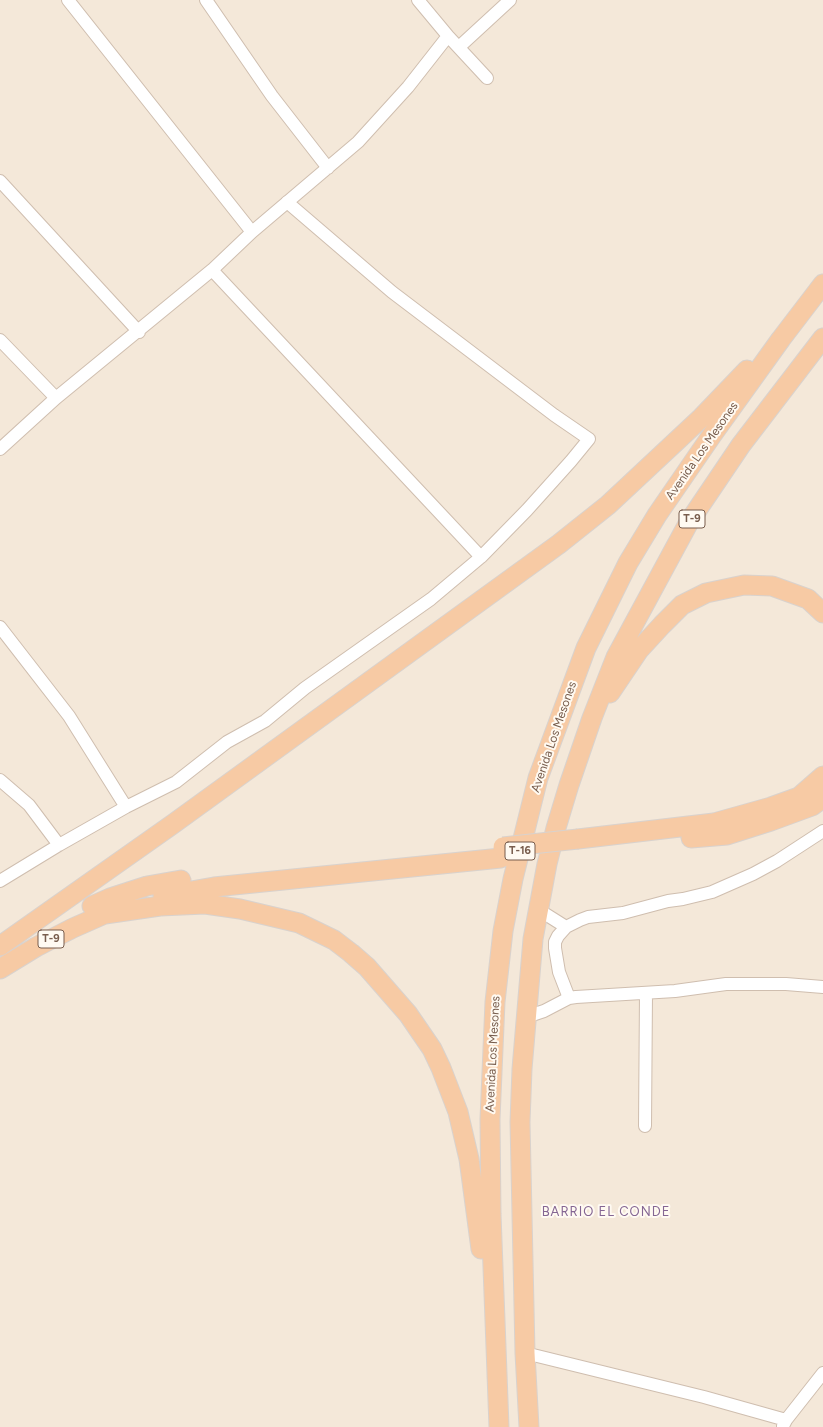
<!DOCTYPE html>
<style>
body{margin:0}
canvas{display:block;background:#fcf6eb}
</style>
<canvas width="823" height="1427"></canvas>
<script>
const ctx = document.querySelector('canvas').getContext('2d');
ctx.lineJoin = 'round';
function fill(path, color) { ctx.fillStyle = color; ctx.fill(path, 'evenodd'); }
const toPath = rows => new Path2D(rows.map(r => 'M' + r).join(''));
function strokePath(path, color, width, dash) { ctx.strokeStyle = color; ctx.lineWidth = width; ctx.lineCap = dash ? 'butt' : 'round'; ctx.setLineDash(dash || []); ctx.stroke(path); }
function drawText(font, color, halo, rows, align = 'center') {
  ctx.font = font + ' Figtree,sans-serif'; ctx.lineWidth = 4; ctx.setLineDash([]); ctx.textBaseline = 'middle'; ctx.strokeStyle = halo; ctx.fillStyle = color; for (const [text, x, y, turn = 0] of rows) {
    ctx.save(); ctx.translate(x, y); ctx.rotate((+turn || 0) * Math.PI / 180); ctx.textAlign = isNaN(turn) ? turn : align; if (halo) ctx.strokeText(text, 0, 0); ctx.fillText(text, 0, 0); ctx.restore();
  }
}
fill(toPath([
 [0,0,823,0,823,1427,0,1427]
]), '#f4e8d9');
const minor = toPath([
 [68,0,252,232],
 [206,0,272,96,328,168],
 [418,0,448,36,487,78],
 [459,47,510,0],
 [0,181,139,332],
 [212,270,481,557],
 [0,340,56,398],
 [0,449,56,398,212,270,252,232,358,142,408,87,448,36],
 [0,627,69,716,126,807],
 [0,780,29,805,59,845],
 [0,881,59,845,126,807,176,782,227,742,265,721,305,688,431,599,481,557,527,510,571,461,589,439,554,415,392,292,287,202],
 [539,910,566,927],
 [569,998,559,972,555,948,555,942,558,936,566,927,580,920,588,917,623,913,668,901,683,899,712,892,753,874,777,861,823,831],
 [526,1017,544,1011,569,998,576,997,675,991,726,984,786,984,823,987],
 [645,1126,646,993],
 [525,1353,704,1397,786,1420],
 [783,1426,786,1420,823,1373]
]);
const trunk = toPath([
 [610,693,639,650,662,625,682,605,706,593,744,585,772,586,808,599,823,613],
 [691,838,727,835,771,821,812,806,823,798],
 [578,839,714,823,771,807,799,797,823,776],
 [163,896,214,887,501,858],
 [92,906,110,898,147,886,181,880],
 [105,914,160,906,205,904,240,909,299,923,334,940,351,953,367,967,408,1014,432,1049,441,1068,458,1112,469,1159,481,1249],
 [0,946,173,824,559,544,608,505,700,419,747,370],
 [0,969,36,947,73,928,116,909],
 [499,1427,491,1214,490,1119,495,1002,503,931,513,879,538,778,586,648,628,563,657,515,712,435,781,339,823,284],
 [529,1427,525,1353,520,1122,522,1069,533,939,547,864,556,828,569,785,592,718,616,657,689,522,741,445,823,338]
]);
strokePath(minor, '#cfbeaf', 14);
strokePath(trunk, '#d9d2cd', 21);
strokePath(minor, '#fff', 12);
strokePath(trunk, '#f7caa4', 19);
const trunkBridge = toPath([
 [503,847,578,839]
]);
strokePath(trunkBridge, '#d9d2cd', 21, []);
strokePath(trunkBridge, '#f7caa4', 19);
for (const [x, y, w] of [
 [692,519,26],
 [520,851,30],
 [51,939,26]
]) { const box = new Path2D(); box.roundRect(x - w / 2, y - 9, w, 18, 3); ctx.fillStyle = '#fffaf2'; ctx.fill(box); strokePath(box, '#785d4d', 1); }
drawText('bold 11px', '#785d4d', null, [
 ["T-9",692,519],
 ["T-16",520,851],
 ["T-9",51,939]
]);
drawText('12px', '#785d4d', '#fffaf2', [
 ["Avenida Los Mesones",702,451,-55],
 ["Avenida Los Mesones",554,737,-71],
 ["Avenida Los Mesones",493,1054,-87]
]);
ctx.letterSpacing = '1px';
drawText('13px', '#856693', '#fffaf2', [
 ["BARRIO EL CONDE",606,1212]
]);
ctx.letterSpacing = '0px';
</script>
